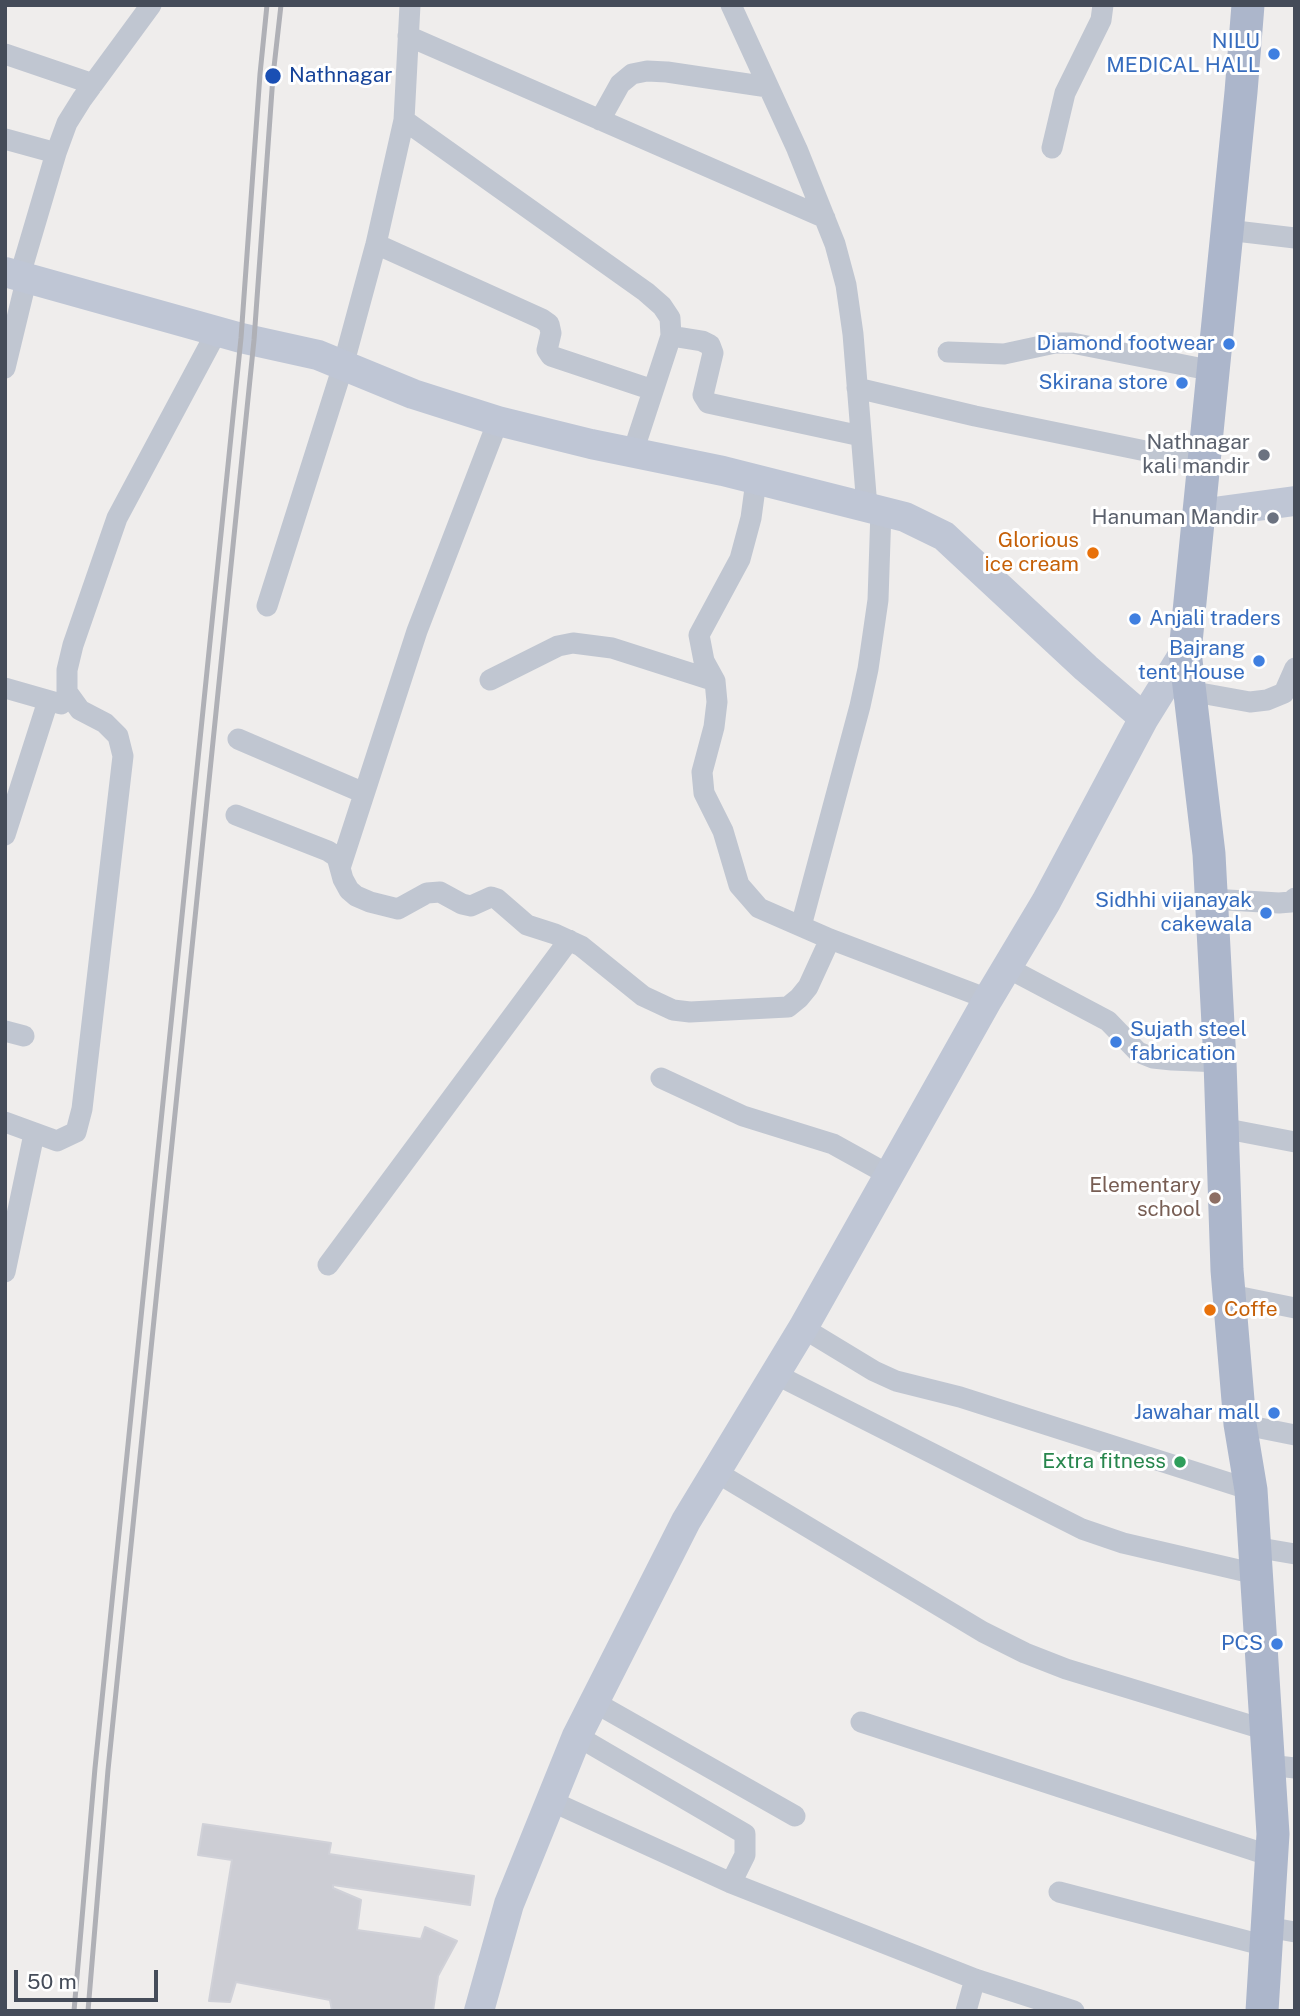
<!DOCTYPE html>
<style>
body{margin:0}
#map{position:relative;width:1300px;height:2016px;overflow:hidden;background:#efedec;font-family:"Public Sans",sans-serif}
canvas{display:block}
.frame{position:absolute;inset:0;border:7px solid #454c59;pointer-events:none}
.scale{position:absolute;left:14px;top:1970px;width:144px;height:32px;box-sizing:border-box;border:4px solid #454c59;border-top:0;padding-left:9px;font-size:21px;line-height:24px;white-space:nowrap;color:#454c59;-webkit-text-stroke:5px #fff;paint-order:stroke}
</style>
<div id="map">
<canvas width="1300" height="2016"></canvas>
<div class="frame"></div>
<div class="scale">50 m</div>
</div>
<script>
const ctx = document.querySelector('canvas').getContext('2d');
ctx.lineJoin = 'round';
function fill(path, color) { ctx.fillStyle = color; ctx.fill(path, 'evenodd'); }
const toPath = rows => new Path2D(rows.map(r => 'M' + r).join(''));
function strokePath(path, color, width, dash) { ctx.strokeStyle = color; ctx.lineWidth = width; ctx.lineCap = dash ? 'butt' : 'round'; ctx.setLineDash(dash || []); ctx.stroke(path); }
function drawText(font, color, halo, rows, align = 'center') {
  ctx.font = font + ' "Public Sans",sans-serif'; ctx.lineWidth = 6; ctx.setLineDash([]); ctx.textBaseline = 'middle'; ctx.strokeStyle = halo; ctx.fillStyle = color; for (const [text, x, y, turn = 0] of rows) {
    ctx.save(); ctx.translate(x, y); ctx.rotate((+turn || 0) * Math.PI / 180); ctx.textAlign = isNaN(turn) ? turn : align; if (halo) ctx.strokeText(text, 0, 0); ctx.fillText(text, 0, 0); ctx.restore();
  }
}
const building = toPath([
 [203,1824,331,1843,329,1854,474,1876,470,1905,333,1885,333,1888,361,1900,357,1930,421,1939,425,1927,457,1941,438,1976,433,2011,332,2011,330,2000,236,1982,230,2002,209,2001,232,1860,198,1855,203,1824]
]);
fill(building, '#cccdd4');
strokePath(building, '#d0d1d8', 2);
strokePath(toPath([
 [731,5,797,149,835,244,846,285,853,334,867,507],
 [408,36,825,218],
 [5,54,93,84],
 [404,120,646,292,662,306,670,318,671,336,633,452],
 [600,120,620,84,632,74,647,71,667,72,768,87],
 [5,139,56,153],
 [1052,148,1065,93,1101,20,1103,5],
 [1227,230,1295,238],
 [376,244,542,319,549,324,551,333,547,350,551,356,653,390],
 [20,275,56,153,67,123,82,99,151,5],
 [671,336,702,341,710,345,713,353,703,395,708,403,861,436],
 [948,352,1004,354,1055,343,1072,343,1214,371],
 [5,368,27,277],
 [857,388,975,416,1204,463],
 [756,481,751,518,740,559,699,635,704,661,715,681,717,702,714,727,702,772,704,793,723,831,739,885,759,908,830,939,988,999],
 [267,606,343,366,376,244,404,120,410,5],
 [490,680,558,646,573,643,612,648,715,681],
 [5,688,61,704],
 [1189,691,1250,702,1267,700,1284,693,1295,668],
 [238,739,364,793],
 [236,815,328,851,337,857,343,879,349,890,356,896,370,902,398,909,427,893,440,892,462,904,471,906,491,897,497,899,527,925,555,934,581,946,643,996,673,1010,690,1012,788,1007,799,998,808,987,830,939],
 [5,835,48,701],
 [341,865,417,631,498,421],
 [1211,899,1279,903,1291,902,1295,898],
 [801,926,860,706,868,669,878,600,881,510],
 [1006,967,1108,1021,1138,1052,1153,1058,1172,1060,1220,1062],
 [5,1031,24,1036],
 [661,1078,743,1116,833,1144,889,1175],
 [5,1122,57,1141,76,1132,82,1109,123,756,118,736,105,723,80,710,67,692,67,670,73,645,117,518,217,331],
 [1222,1128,1295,1142],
 [328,1265,569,940],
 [5,1272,34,1134],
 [1231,1295,1295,1308],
 [803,1328,874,1371,896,1381,960,1397,1251,1490],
 [775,1374,1082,1529,1123,1543,1256,1574],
 [1240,1424,1295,1435],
 [716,1472,983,1632,1025,1653,1066,1669,1266,1730],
 [1254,1547,1295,1554],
 [594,1702,795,1816],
 [861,1722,1271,1856],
 [577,1736,745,1834,745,1855,731,1883],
 [1268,1765,1295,1768],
 [551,1801,731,1883,975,1979,1074,2011],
 [1059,1892,1266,1946],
 [1267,1927,1295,1932],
 [966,2011,975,1979]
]), '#c0c6d1', 21);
strokePath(toPath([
 [5,272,241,338,318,355,413,394,498,421,591,444,723,471,905,517,944,536,1086,668,1144,718],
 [1199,514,1295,501],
 [479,2011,509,1904,577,1736,686,1521,803,1328,988,999,1046,902,1144,718,1185,652]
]), '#bfc6d5', 30);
strokePath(toPath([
 [1248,5,1241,92,1185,652,1209,854,1220,1062,1227,1270,1240,1424,1251,1490,1273,1834,1262,2011]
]), '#acb6cb', 33);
strokePath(toPath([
 [74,2011,95,1768,241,338,260,74,267,5],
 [88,2011,108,1770,254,340,273,76,281,5]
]), '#afb0b6', 5);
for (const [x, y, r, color] of [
 [1274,54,7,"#3f7fe0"],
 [273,76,9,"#1a4fb4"],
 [1229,344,7,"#3f7fe0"],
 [1182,383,7,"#3f7fe0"],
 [1264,455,7,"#6b7280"],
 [1273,518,7,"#6b7280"],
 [1093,553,7,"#e8710a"],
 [1135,619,7,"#3f7fe0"],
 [1259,661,7,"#3f7fe0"],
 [1266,913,7,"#3f7fe0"],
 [1116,1042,7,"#3f7fe0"],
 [1215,1198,7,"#8d6e63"],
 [1210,1310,7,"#e8710a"],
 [1274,1413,7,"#3f7fe0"],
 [1180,1462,7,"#2e9e5b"],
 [1277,1644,7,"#3f7fe0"]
]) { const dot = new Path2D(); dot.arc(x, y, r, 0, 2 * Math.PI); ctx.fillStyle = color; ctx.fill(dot); strokePath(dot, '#fff', 2.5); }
drawText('21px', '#366cbe', '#fff', [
 ["NILU",1260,42],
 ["MEDICAL HALL",1260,66],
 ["Diamond footwear",1215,344],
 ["Skirana store",1168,383],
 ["Anjali traders",1149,619,"left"],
 ["Bajrang",1245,649],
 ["tent House",1245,673],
 ["Sidhhi vijanayak",1252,901],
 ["cakewala",1252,925],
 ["Sujath steel",1130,1030,"left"],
 ["fabrication",1130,1054,"left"],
 ["Jawahar mall",1260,1413],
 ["PCS",1263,1644]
], 'right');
drawText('21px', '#164399', '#fff', [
 ["Nathnagar",289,76]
], 'left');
drawText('21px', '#5b616d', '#fff', [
 ["Nathnagar",1250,443],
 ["kali mandir",1250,467],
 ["Hanuman Mandir",1259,518]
], 'right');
drawText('21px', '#c56008', '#fff', [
 ["Glorious",1079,541],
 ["ice cream",1079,565],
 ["Coffe",1224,1310,"left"]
], 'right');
drawText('21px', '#785e54', '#fff', [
 ["Elementary",1201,1186],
 ["school",1201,1210]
], 'right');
drawText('21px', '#27864d', '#fff', [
 ["Extra fitness",1166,1462]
], 'right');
</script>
